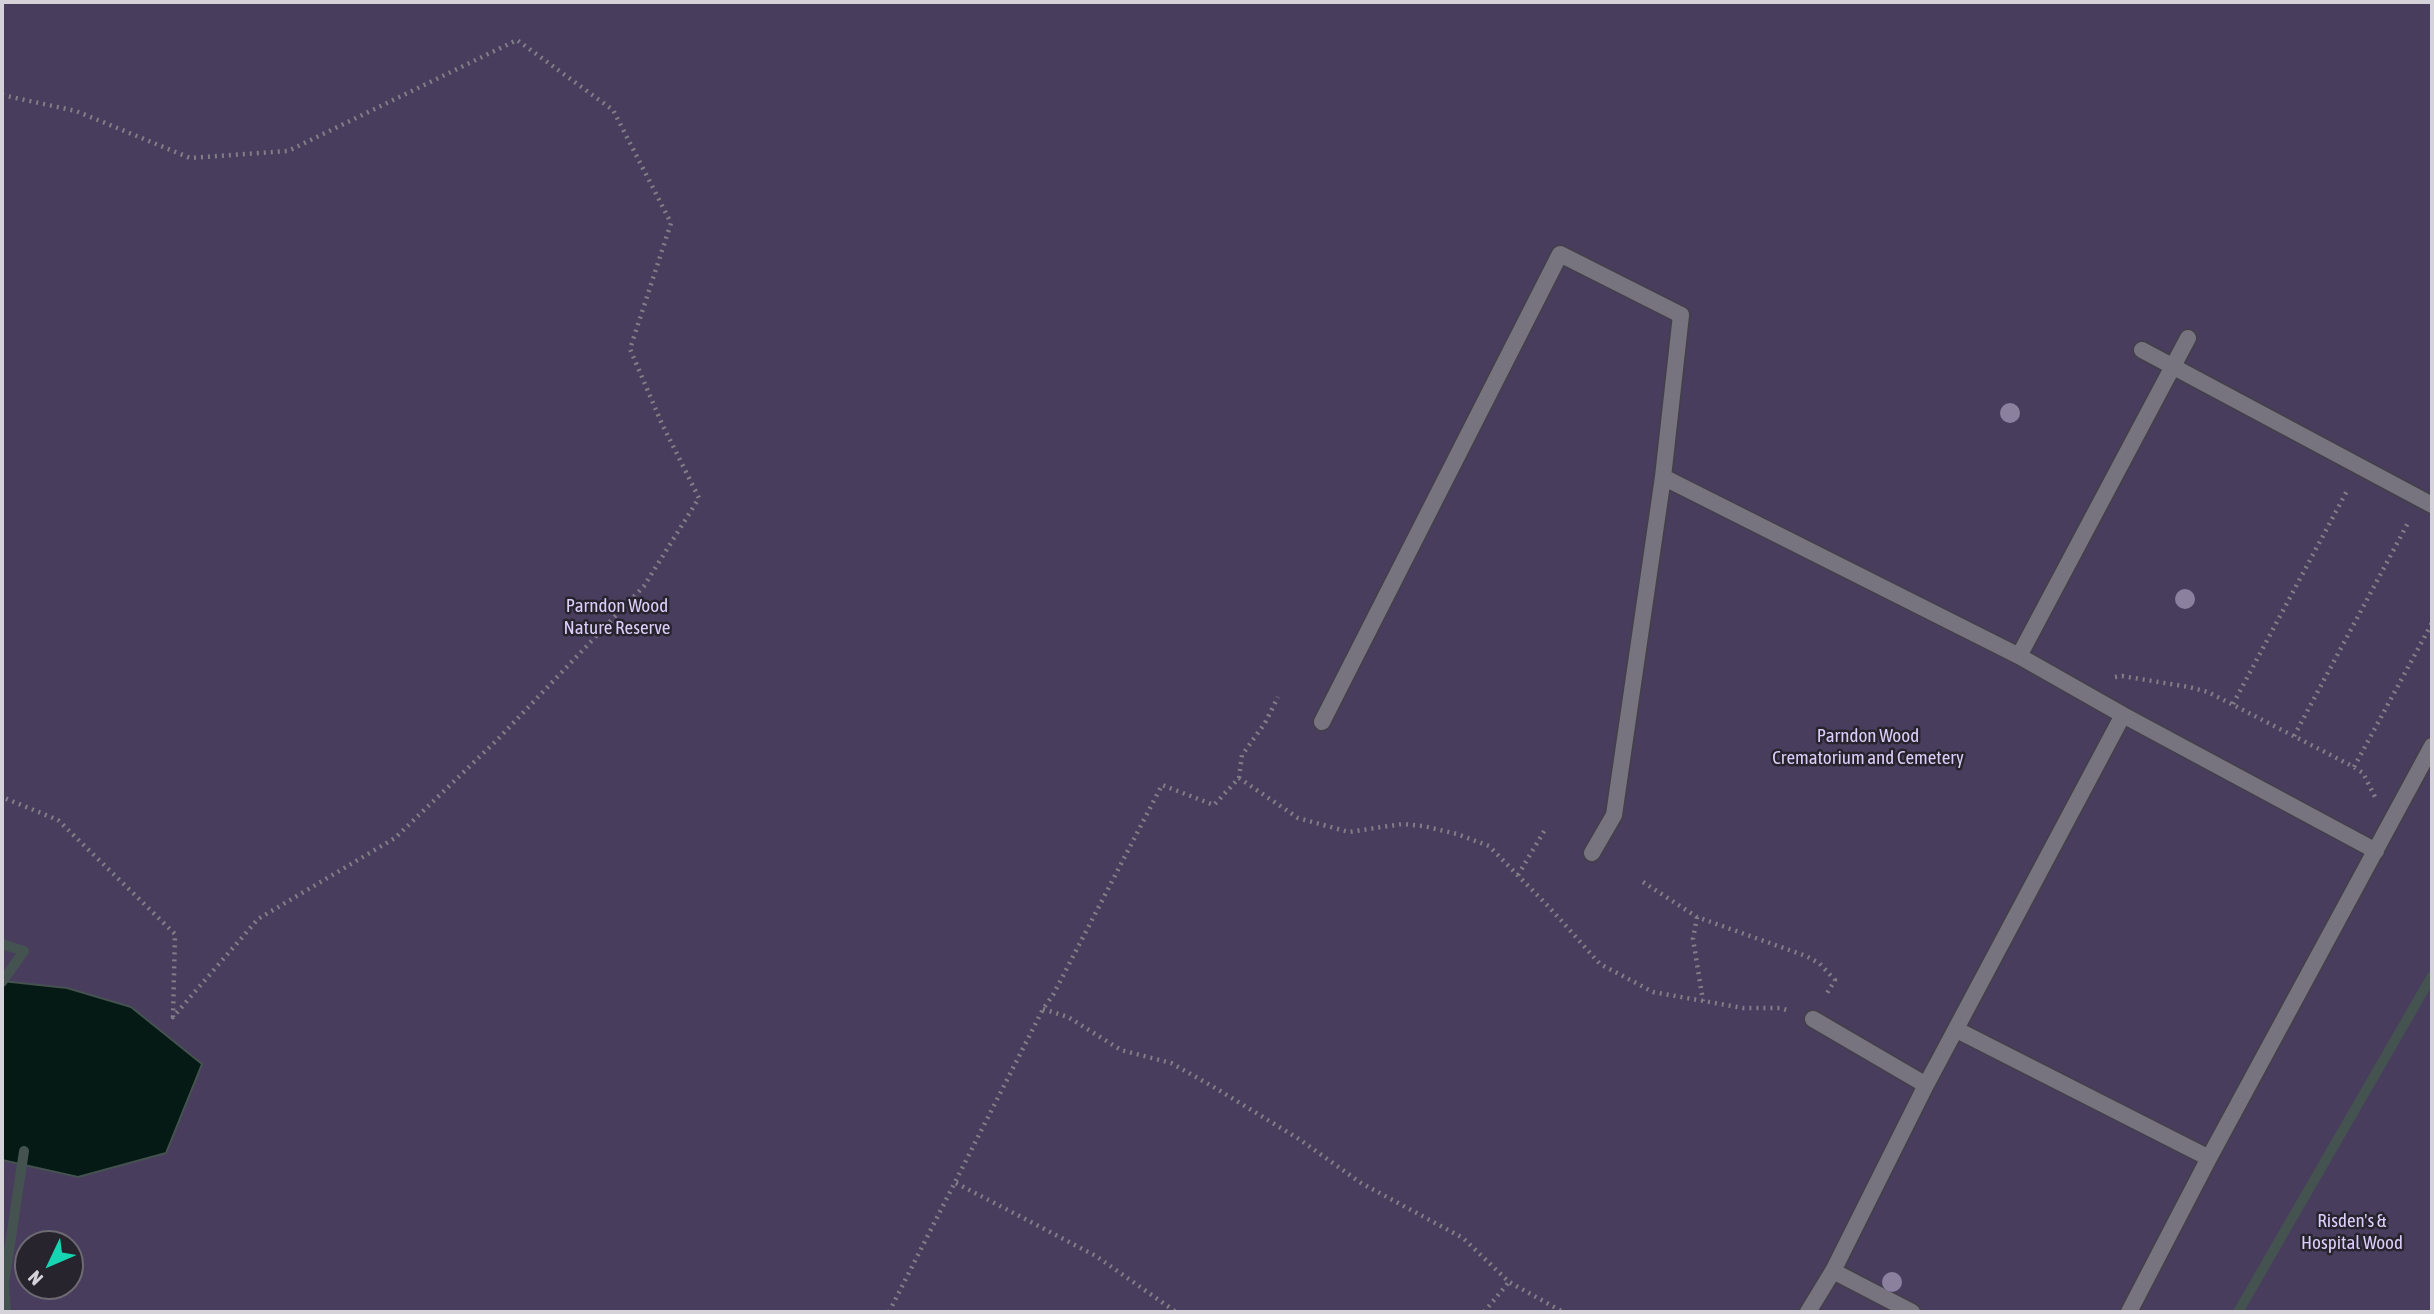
<!DOCTYPE html>
<style>
body{margin:0}
#map{position:relative;width:2434px;height:1314px;overflow:hidden;background:#27242d;font-family:"Asap Condensed",sans-serif}
canvas{display:block}
.frame{position:absolute;inset:0;border:4px solid #d5d3d9;pointer-events:none}
.north{position:absolute;left:14px;top:1230px;width:70px;height:70px;box-sizing:border-box;background:#27242d;border:2px solid #6d6a72;border-radius:50%;rotate:226deg;font-size:19px;font-weight:700;line-height:28px;text-align:center;color:#d5d3d9}
.north::after{content:'';display:block;margin:auto;width:24px;height:32px;background:#15d5b3;clip-path:polygon(50% 0,100% 100%,50% 72%,0 100%)}
</style>
<div id="map">
<canvas width="2434" height="1314"></canvas>
<div class="frame"></div>
<div class="north">N</div>
</div>
<script>
const ctx = document.querySelector('canvas').getContext('2d');
ctx.lineJoin = 'round';
function fill(path, color) { ctx.fillStyle = color; ctx.fill(path, 'evenodd'); }
const toPath = rows => new Path2D(rows.map(r => 'M' + r).join(''));
function strokePath(path, color, width, dash) { ctx.strokeStyle = color; ctx.lineWidth = width; ctx.lineCap = dash ? 'butt' : 'round'; ctx.setLineDash(dash || []); ctx.stroke(path); }
function drawText(font, color, halo, rows, align = 'center') {
  ctx.font = font + ' "Asap Condensed",sans-serif'; ctx.lineWidth = 5; ctx.setLineDash([]); ctx.textBaseline = 'middle'; ctx.strokeStyle = halo; ctx.fillStyle = color; for (const [text, x, y, turn = 0] of rows) {
    ctx.save(); ctx.translate(x, y); ctx.rotate((+turn || 0) * Math.PI / 180); ctx.textAlign = isNaN(turn) ? turn : align; if (halo) ctx.strokeText(text, 0, 0); ctx.fillText(text, 0, 0); ctx.restore();
  }
}
fill(toPath([
 [2,2,2432,2,2432,1312,2,1312],
 [28,1244,70,1244,70,1286,28,1286]
]), '#493d5e');
const water = toPath([
 [2,981,67,988,131,1007,202,1064,166,1153,78,1177,2,1160,2,981]
]);
fill(water, '#061a15');
strokePath(water, '#445250', 2);
strokePath(toPath([
 [2,944,24,951,2,982],
 [6,1312,4,1284,24,1151],
 [2238,1312,2432,976]
]), '#445250', 10);
const lane = toPath([
 [2142,350,2432,505],
 [1663,477,2019,656,2123,715,2376,851],
 [2019,656,2188,338],
 [1322,722,1560,254,1681,315,1663,477,1614,815,1592,853],
 [1813,1019,1926,1085],
 [1957,1030,2209,1158],
 [1833,1271,1912,1312],
 [1808,1312,1833,1271,1926,1085,2123,715],
 [2129,1312,2209,1158,2432,746]
]);
strokePath(lane, '#434048', 19);
strokePath(toPath([
 [2,95,76,111,190,158,288,151,517,40,613,110,671,223,630,349,662,424,699,498,644,586,497,740,395,838,258,919,173,1017,175,934,58,820,2,797],
 [2115,677,2122,676,2189,687,2208,692,2354,767,2363,773,2375,797],
 [2233,704,2348,489],
 [2294,736,2409,521],
 [2354,767,2432,623],
 [1239,778,1242,755,1265,723,1278,697],
 [1518,875,1546,828],
 [1643,882,1697,917,1806,956,1819,963,1835,980,1826,995],
 [1697,917,1693,939,1703,1001],
 [1043,1009,1068,1017,1121,1050,1171,1063,1212,1086,1299,1139,1361,1183,1463,1238,1509,1282,1563,1312],
 [956,1183,1096,1256,1176,1312],
 [889,1312,1043,1009,1053,995,1162,785,1214,805,1239,778,1298,818,1349,832,1402,824,1423,826,1457,834,1489,846,1549,907,1600,964,1653,992,1743,1008,1780,1008,1787,1010],
 [1484,1312,1509,1282]
]), '#817e86', 4.5, [2, 5]);
strokePath(lane, '#77747f', 16);
ctx.fillStyle = '#8b819e';
for (const [x, y] of [
 [2010,413],
 [2185,599],
 [1892,1282]
]) { ctx.beginPath(); ctx.arc(x, y, 10, 0, 2 * Math.PI); ctx.fill(); }
drawText('19px', '#dccdfa', '#27242d', [
 ["Parndon Wood",617,606],
 ["Nature Reserve",617,628],
 ["Parndon Wood",1868,736],
 ["Crematorium and Cemetery",1868,758],
 ["Risden's &",2352,1221],
 ["Hospital Wood",2352,1243]
]);
</script>
